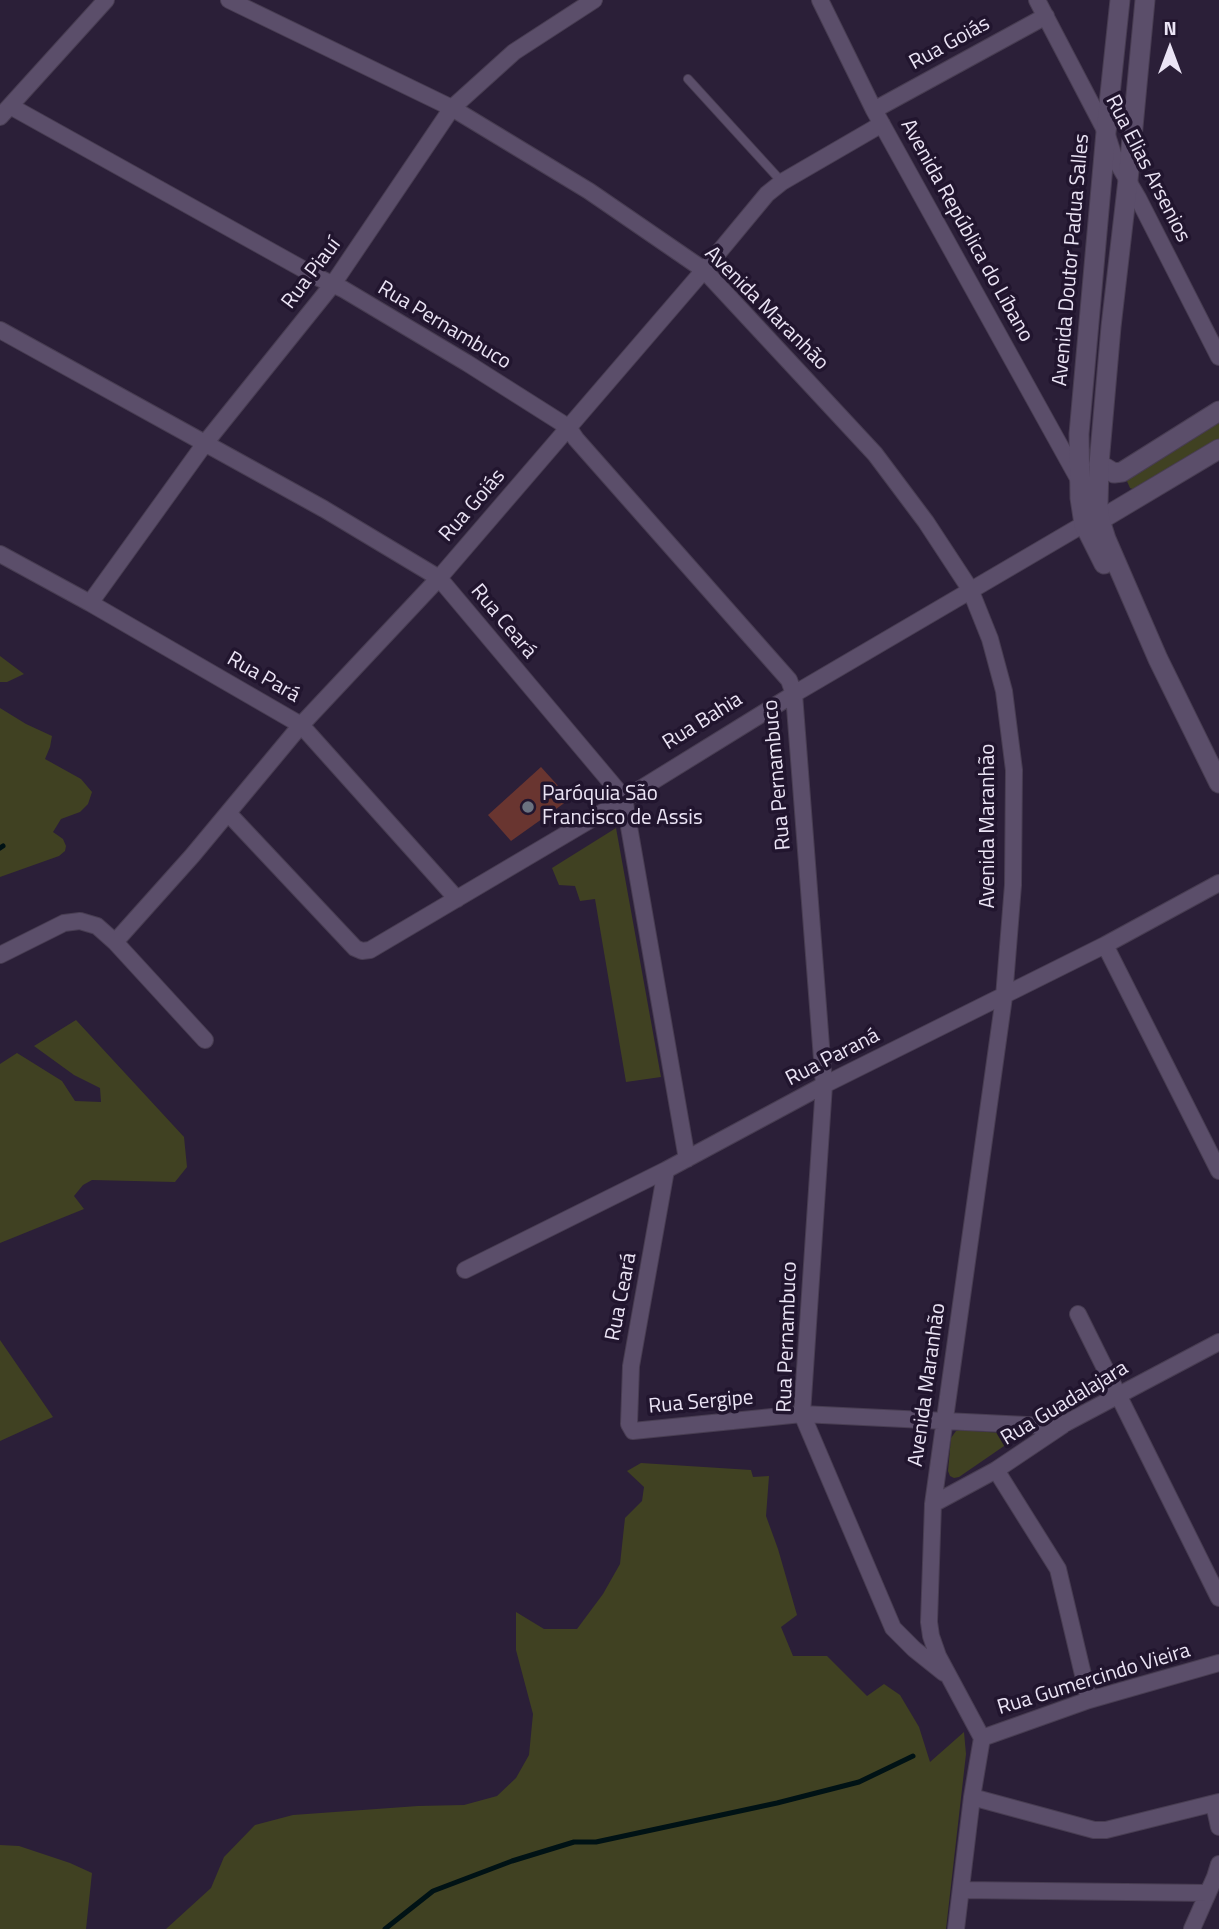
<!DOCTYPE html>
<meta charset="utf-8">
<style>
body{margin:0}
#map{position:relative;width:1219px;height:1929px;overflow:hidden;background:#2b1f38;font-family:"Titillium Web",sans-serif}
canvas{display:block}
.north{position:absolute;left:1135px;top:14px;width:70px;height:70px;-webkit-text-stroke:5px #21152e;paint-order:stroke;rotate:0deg;font-size:19px;font-weight:700;line-height:28px;text-align:center;color:#ebe4f5}
.north::after{content:'';display:block;margin:auto;width:24px;height:32px;background:#ebe4f5;clip-path:polygon(50% 0,100% 100%,50% 72%,0 100%)}
</style>
<div id="map">
<canvas width="1219" height="1929"></canvas>
<div class="north">N</div>
</div>
<script>
const ctx = document.querySelector('canvas').getContext('2d');
ctx.lineJoin = 'round';
function fill(path, color) { ctx.fillStyle = color; ctx.fill(path, 'evenodd'); }
const toPath = rows => new Path2D(rows.map(r => 'M' + r).join(''));
function strokePath(path, color, width, dash) { ctx.strokeStyle = color; ctx.lineWidth = width; ctx.lineCap = dash ? 'butt' : 'round'; ctx.setLineDash(dash || []); ctx.stroke(path); }
function drawText(font, color, halo, rows, align = 'center') {
  ctx.font = font + ' "Titillium Web",sans-serif'; ctx.lineWidth = 7; ctx.setLineDash([]); ctx.textBaseline = 'middle'; ctx.strokeStyle = halo; ctx.fillStyle = color; for (const [text, x, y, turn = 0] of rows) {
    ctx.save(); ctx.translate(x, y); ctx.rotate((+turn || 0) * Math.PI / 180); ctx.textAlign = isNaN(turn) ? turn : align; if (halo) ctx.strokeText(text, 0, 0); ctx.fillText(text, 0, 0); ctx.restore();
  }
}
fill(toPath([
 [1219,418,1219,442,1135,490,1130,488,1126,479],
 [0,656,24,674,7,682,0,682],
 [0,708,26,724,52,736,50,747,45,759,81,779,92,792,88,804,80,812,61,819,53,832,63,839,66,846,65,851,59,856,0,877],
 [616,828,661,1077,626,1082,595,899,580,901,575,886,559,885,552,868],
 [76,1020,184,1137,187,1167,175,1182,92,1180,83,1185,74,1196,84,1209,0,1243,0,1064,17,1053,62,1081,75,1101,101,1102,100,1088,74,1075,34,1046],
 [0,1340,53,1417,0,1441],
 [960,1430,1002,1433,1007,1438,1007,1444,959,1477,954,1478,950,1476,948,1471,951,1438,956,1431],
 [641,1463,751,1470,753,1477,769,1476,766,1516,778,1549,797,1615,781,1627,793,1656,827,1656,867,1696,884,1684,900,1695,919,1727,930,1762,964,1732,966,1754,946,1929,166,1929,211,1888,224,1857,255,1825,293,1815,418,1806,464,1805,497,1796,516,1778,529,1755,533,1714,516,1650,516,1612,544,1629,577,1629,603,1594,620,1564,625,1518,642,1501,644,1487,627,1471],
 [0,1845,19,1846,70,1863,92,1873,86,1929,0,1929]
]), '#404122');
strokePath(toPath([
 [0,848,3,846],
 [385,1929,433,1891,512,1861,574,1842,596,1842,777,1803,859,1782,913,1756]
]), '#001215', 5);
fill(toPath([
 [541,767,570,799,511,841,488,815]
]), '#693530');
const service = toPath([
 [688,79,782,182]
]);
const minor = toPath([
 [229,0,452,108,589,191,704,270,875,454,926,522,970,589,990,639,1004,691,1014,770,1013,885,1004,997,933,1504,929,1622,931,1636,938,1656,982,1738,972,1797,956,1929],
 [820,0,874,110,1079,480],
 [1037,0,1106,132,1114,157,1138,198,1219,357],
 [10,106,319,278,343,289,467,363,568,427,576,439,789,680,794,694,824,1085,802,1414,893,1628,914,1649,944,1673],
 [874,110,1046,16],
 [0,117,106,0],
 [0,330,324,509,439,578,624,798,687,1159],
 [0,554,90,603,301,725,457,899],
 [90,603,206,442,333,284,452,108,514,52,594,0],
 [228,813,355,948,362,951,370,950,595,817,794,694,1084,524],
 [115,942,192,856,301,725,439,578,704,270,767,194,782,182,882,124],
 [1105,945,1219,1171],
 [0,955,64,923,80,921,97,926,115,942,205,1040],
 [666,1170,631,1366,629,1424,633,1431,802,1414,1047,1426,1066,1423],
 [465,1270,666,1170,824,1085,1105,945,1219,883],
 [1078,1314,1219,1598],
 [996,1470,1058,1569,1089,1700],
 [933,1504,996,1470,1066,1423,1219,1342],
 [982,1738,1089,1700,1219,1663],
 [972,1797,1094,1830,1106,1830,1219,1802],
 [1214,1804,1219,1827],
 [961,1890,1208,1893],
 [1192,1929,1215,1877,1219,1864]
]);
const tertiary = toPath([
 [1099,464,1114,473,1122,472,1219,411],
 [1100,520,1219,449]
]);
const secondary = toPath([
 [1145,0,1128,180,1111,327,1099,464,1098,505,1100,520,1106,539,1158,659,1219,783],
 [1104,564,1084,524,1080,498,1079,434,1106,132,1120,0]
]);
strokePath(service, '#483d52', 10);
strokePath(minor, '#483d52', 18);
strokePath(tertiary, '#483d52', 21);
strokePath(secondary, '#483d52', 21);
strokePath(service, '#5b4e6a', 8);
strokePath(minor, '#5b4e6a', 16);
strokePath(tertiary, '#5b4e6a', 19);
strokePath(secondary, '#5b4e6a', 19);
for (const [x, y, r, color] of [
 [528,807,7,"#6b7280"]
]) { const dot = new Path2D(); dot.arc(x, y, r, 0, 2 * Math.PI); ctx.fillStyle = color; ctx.fill(dot); strokePath(dot, '#21152e', 2.5); }
drawText('21px', '#ebe4f5', '#21152e', [
 ["Rua Goiás",950,44,-29],
 ["Rua Elias Arsenios",1147,169,63],
 ["Avenida República do Líbano",966,231,61],
 ["Avenida Doutor Padua Salles",1072,260,-85],
 ["Rua Piauí",312,274,-53],
 ["Avenida Maranhão",766,309,45],
 ["Rua Pernambuco",444,326,31],
 ["Rua Goiás",473,506,-49],
 ["Rua Ceará",503,622,50],
 ["Rua Pará",263,678,30],
 ["Rua Bahia",703,722,-32],
 ["Rua Pernambuco",778,775,-95],
 ["Avenida Maranhão",989,826,-90],
 ["Rua Paraná",833,1058,-27],
 ["Rua Ceará",622,1297,-79],
 ["Rua Pernambuco",788,1337,-88],
 ["Avenida Maranhão",928,1385,-82],
 ["Rua Sergipe",701,1403,-5],
 ["Rua Guadalajara",1065,1404,-31],
 ["Rua Gumercindo Vieira",1094,1680,-17]
]);
drawText('21px', '#ebe4f5', '#21152e', [
 ["Paróquia São",542,795],
 ["Francisco de Assis",542,819]
], 'left');
</script>
